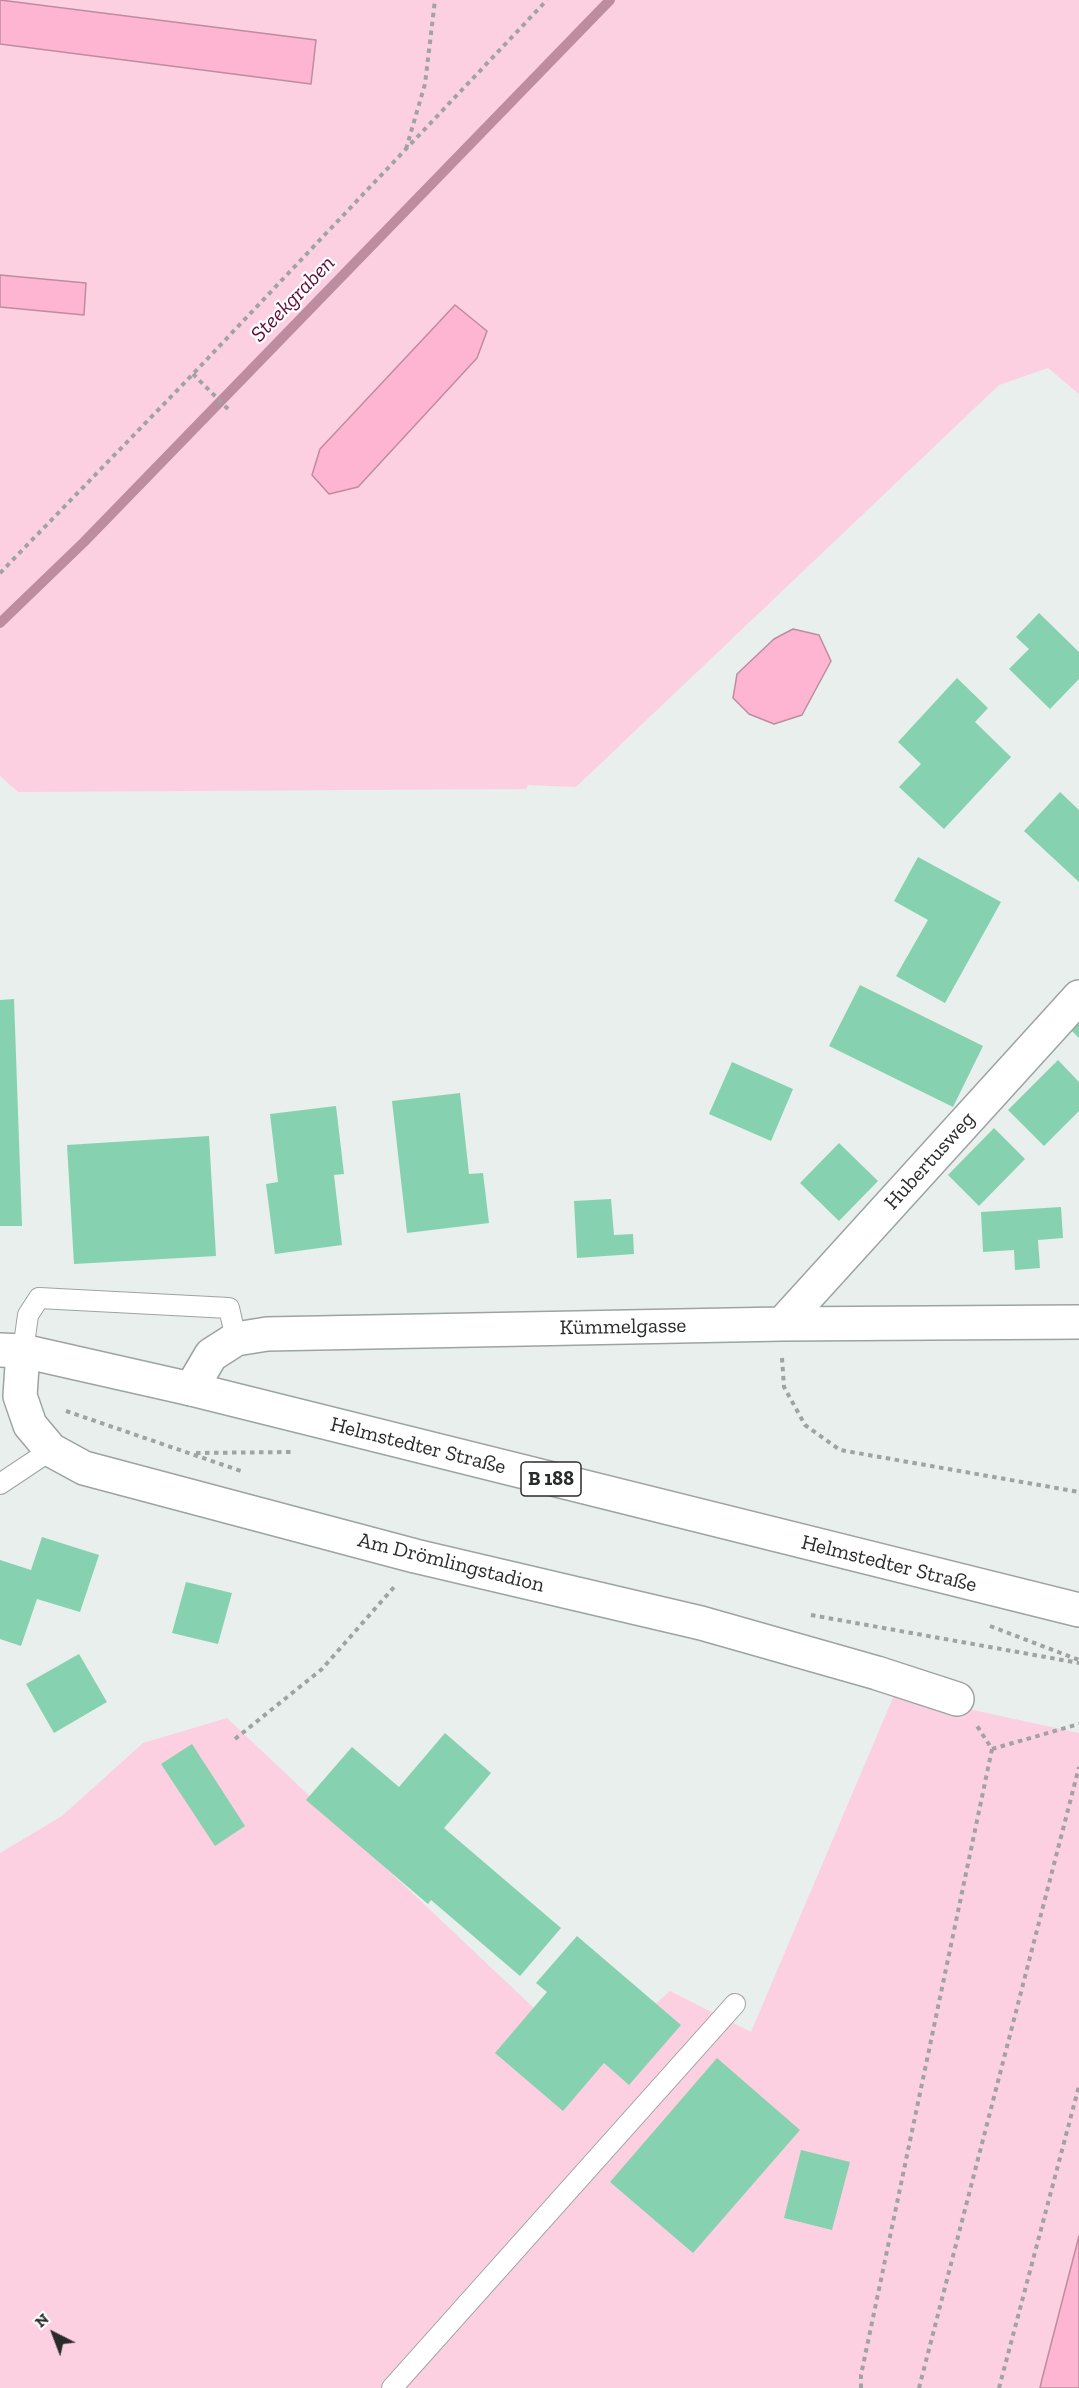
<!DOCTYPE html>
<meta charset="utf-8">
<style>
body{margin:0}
#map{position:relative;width:1079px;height:2388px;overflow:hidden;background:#e8efec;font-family:"Zilla Slab",serif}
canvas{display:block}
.north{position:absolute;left:24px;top:2304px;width:60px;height:60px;-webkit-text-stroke:4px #fff;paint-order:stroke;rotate:318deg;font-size:16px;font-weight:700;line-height:24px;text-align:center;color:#2a2c2b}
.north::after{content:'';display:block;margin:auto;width:21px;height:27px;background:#2a2c2b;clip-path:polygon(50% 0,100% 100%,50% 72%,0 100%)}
</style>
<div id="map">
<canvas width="1079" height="2388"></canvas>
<div class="north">N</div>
</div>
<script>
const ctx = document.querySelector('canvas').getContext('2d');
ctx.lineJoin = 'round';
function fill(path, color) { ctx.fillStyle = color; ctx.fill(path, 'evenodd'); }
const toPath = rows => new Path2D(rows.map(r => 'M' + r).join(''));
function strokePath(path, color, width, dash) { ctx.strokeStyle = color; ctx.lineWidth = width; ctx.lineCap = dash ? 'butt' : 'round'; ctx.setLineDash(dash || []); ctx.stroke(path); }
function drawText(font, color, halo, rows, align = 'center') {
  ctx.font = font + ' "Zilla Slab",serif'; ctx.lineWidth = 4.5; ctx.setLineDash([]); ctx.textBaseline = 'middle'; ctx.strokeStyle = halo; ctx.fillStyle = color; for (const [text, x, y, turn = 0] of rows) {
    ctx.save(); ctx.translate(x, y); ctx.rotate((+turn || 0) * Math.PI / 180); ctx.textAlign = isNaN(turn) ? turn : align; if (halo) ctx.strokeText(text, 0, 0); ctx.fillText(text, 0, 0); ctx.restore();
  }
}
fill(toPath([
 [0,0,1079,0,1079,394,1048,368,999,385,576,787,528,785,526,789,18,792,0,776],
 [895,1693,1079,1733,1079,2236,1040,2388,0,2388,0,1853,62,1816,143,1743,227,1718,591,2062,670,1991,751,2032]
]), '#fcd0e0');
const water = toPath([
 [0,0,316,40,311,84,0,44,0,0],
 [0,275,86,283,84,315,0,307,0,275],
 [455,305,487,331,477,358,358,487,329,494,312,475,320,449,455,305],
 [793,629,819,635,831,661,802,715,774,724,749,714,733,698,737,674,774,639,793,629],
 [1079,2236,1079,2388,1040,2388,1042,2379,1079,2236]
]);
fill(water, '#feb5d1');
strokePath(water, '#be8c9f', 1.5);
strokePath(toPath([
 [0,623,84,542,610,0]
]), '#be8c9f', 10);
fill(toPath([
 [1039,613,1079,652,1079,679,1050,709,1009,669,1029,649,1016,637],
 [957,678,988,708,975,722,1011,757,944,829,899,787,921,764,898,742],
 [1060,792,1079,810,1079,882,1024,831],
 [918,857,1001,902,945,1003,896,976,928,920,894,901],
 [860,985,983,1046,953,1107,829,1046],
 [14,999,22,1226,0,1226,0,1000],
 [1079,1016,1079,1038,1068,1027],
 [1058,1060,1079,1082,1079,1111,1044,1146,1008,1110],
 [732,1062,793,1089,771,1141,709,1114],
 [460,1093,469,1174,483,1173,489,1223,407,1233,392,1101],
 [336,1106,344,1174,334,1175,342,1245,275,1254,266,1184,278,1182,270,1114],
 [994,1128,1025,1159,979,1206,948,1175],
 [209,1136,216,1256,74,1264,67,1145],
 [839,1143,878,1181,839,1221,800,1183],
 [611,1199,614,1235,633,1234,634,1254,577,1258,574,1201],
 [1061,1207,1063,1238,1038,1240,1040,1268,1015,1270,1014,1250,983,1252,981,1212],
 [42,1537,99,1555,80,1612,37,1599,21,1646,0,1639,0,1560,31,1570],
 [186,1582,232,1593,218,1644,172,1633],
 [79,1654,107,1702,54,1733,26,1684],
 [445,1733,491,1773,444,1828,561,1928,520,1976,431,1900,428,1904,306,1800,352,1747,399,1787],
 [192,1744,245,1826,215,1846,161,1764],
 [577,1936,681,2025,629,2085,604,2063,563,2111,495,2053,547,1992,536,1983],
 [717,2058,800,2130,693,2253,610,2182],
 [801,2150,850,2162,832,2230,784,2218]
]), '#86d2b0');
const lane = toPath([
 [23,1351,28,1315,39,1298,229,1308,236,1339],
 [0,1484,51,1450],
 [392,2388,735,2004]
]);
const street = toPath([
 [782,1324,1079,997],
 [23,1351,20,1396,30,1425,51,1450,84,1468,415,1556,701,1623,877,1673,957,1699],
 [191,1389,211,1355,236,1339,267,1334,782,1324,1079,1322]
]);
const primary = toPath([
 [0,1350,23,1351,191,1389,1079,1610]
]);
strokePath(lane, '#9da3a0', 22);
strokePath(street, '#9da3a0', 36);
strokePath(primary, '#9da3a0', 36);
strokePath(toPath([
 [406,149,425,84,435,0],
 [193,374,230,411],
 [0,573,193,374,547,0],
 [782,1358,784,1387,805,1425,840,1450,1079,1492],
 [66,1411,241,1471],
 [196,1453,291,1452],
 [811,1615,1079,1663],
 [990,1626,1079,1660],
 [235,1739,322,1669,395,1586],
 [992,1749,1079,1724],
 [861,2388,861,2375,992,1749,977,1726],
 [919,2388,1079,1767],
 [999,2388,1079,2086]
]), '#9fa4a2', 4, [4.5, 4.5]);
strokePath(lane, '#fff', 20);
strokePath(street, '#fff', 33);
strokePath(primary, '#fff', 33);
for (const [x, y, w] of [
 [551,1479,60]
]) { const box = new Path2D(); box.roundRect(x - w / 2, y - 17, w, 34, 4.5); ctx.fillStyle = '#fff'; ctx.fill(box); strokePath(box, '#2a2c2b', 1.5); }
drawText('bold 20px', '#2a2c2b', null, [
 ["B 188",551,1479]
]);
drawText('21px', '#2a2c2b', '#fff', [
 ["Hubertusweg",930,1161,-48],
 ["Kümmelgasse",623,1327,-1],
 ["Helmstedter Straße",418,1446,14],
 ["Am Drömlingstadion",451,1563,14],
 ["Helmstedter Straße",889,1564,14]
]);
drawText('italic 22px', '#600e39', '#fff', [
 ["Steekgraben",293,299,-46]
]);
</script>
